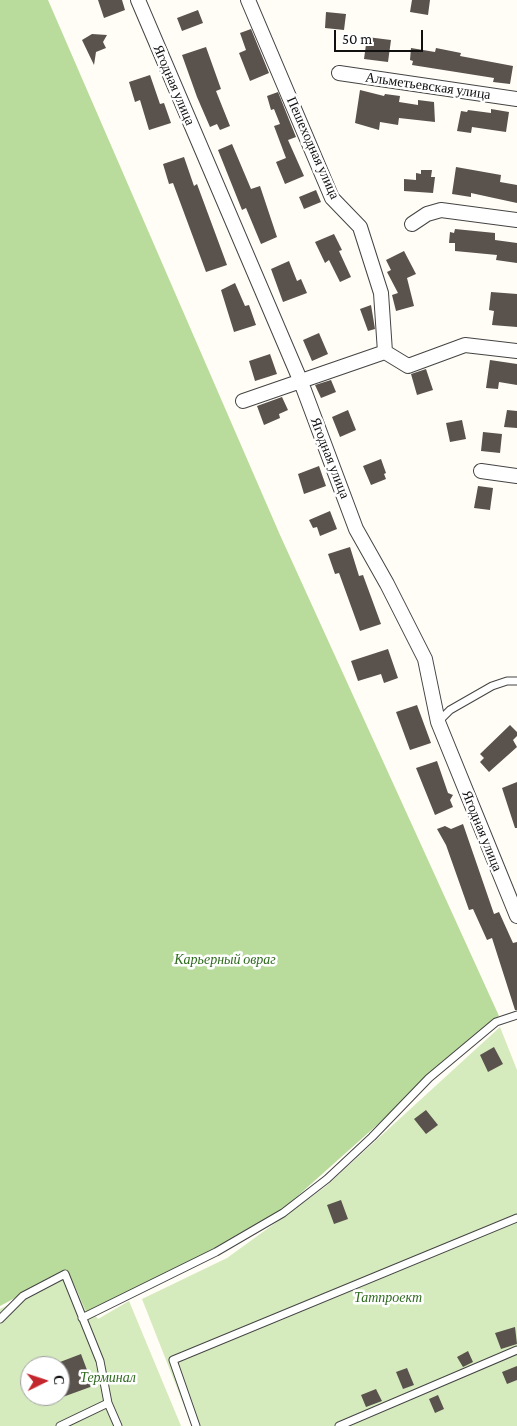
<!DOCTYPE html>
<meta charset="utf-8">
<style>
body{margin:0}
#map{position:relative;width:517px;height:1426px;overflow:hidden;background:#fffdf5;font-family:"Crimson Pro",serif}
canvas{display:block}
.north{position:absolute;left:20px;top:1356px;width:50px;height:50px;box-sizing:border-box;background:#fff;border:1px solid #a0a0a0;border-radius:50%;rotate:86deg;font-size:14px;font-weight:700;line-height:20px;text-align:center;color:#111}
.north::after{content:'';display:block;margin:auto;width:18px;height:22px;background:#c4262e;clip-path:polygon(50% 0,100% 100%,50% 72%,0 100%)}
.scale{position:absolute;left:334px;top:30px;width:89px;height:22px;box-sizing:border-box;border:2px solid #111;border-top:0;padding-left:6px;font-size:15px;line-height:18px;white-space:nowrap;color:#111;-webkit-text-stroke:4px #fff;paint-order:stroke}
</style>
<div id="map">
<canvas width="517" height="1426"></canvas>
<div class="north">С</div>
<div class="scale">50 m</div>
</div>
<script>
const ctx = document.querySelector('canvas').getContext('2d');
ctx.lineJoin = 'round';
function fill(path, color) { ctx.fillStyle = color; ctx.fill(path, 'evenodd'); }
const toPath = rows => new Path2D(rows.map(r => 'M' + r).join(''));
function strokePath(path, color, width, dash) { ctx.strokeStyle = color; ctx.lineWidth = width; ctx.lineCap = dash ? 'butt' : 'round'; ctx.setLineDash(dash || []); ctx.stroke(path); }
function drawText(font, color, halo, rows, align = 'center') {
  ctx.font = font + ' "Crimson Pro",serif'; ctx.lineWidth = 5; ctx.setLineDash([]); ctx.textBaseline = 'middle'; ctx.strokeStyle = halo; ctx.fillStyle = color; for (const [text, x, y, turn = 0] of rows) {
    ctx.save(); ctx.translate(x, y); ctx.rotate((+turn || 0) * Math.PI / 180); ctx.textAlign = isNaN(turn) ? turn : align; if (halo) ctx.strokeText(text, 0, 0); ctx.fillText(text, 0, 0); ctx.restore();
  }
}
fill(toPath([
 [500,1027,517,1070,517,1426,192,1426,142,1299,227,1258,325,1187],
 [64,1277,98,1319,129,1301,181,1426,0,1426,0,1309],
 [30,1366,60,1366,60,1396,30,1396]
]), '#d5ebbd');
fill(toPath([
 [0,0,48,0,280,535,499,1016,283,1209,90,1319,67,1270,0,1306]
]), '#b9dc9c');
fill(toPath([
 [98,0,122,0,125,10,104,18],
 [412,0,430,0,428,15,410,12],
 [198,10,203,23,182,31,177,18],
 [326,12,346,14,344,30,325,28],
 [251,29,269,73,250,81,239,53,246,50,240,33],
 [92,34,107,35,103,42,106,48,96,52,94,65,82,40],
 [367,37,391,40,388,62,364,59],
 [206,47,221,89,216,91,230,126,220,130,217,124,210,127,197,97,182,55],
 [411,48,435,52,436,48,461,53,460,56,513,66,510,84,493,82,494,78,412,65,413,61,410,60],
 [150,75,160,104,164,103,171,123,149,130,140,100,135,102,129,82],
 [360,90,384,96,385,94,400,96,399,102,418,105,418,100,434,102,435,122,399,118,398,125,380,122,379,130,355,123],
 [278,92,296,137,288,140,304,176,285,184,276,162,286,158,274,126,280,124,274,109,271,110,267,96],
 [491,109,509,112,506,132,472,127,471,133,457,131,461,111,467,112,468,110,491,113],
 [232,144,251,189,260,186,277,237,261,244,246,208,242,210,218,150],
 [184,157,194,186,197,184,227,265,206,272,173,183,169,184,163,164],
 [456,167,501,175,500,182,517,185,517,203,471,193,471,197,452,194],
 [421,170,432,170,431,177,435,177,433,193,404,191,404,179,416,180,416,173,421,174],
 [316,190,321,202,304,209,299,197],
 [455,229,495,233,495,240,517,243,517,263,496,260,497,255,455,251,455,243,449,243,450,232,454,233],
 [334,234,342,250,339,251,351,277,340,282,329,260,325,263,315,242],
 [404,251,416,274,407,278,414,306,396,311,392,295,398,293,387,272,391,270,386,260],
 [289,261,297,281,301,279,307,293,283,302,271,269],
 [235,283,245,306,249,305,256,325,234,332,221,290],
 [491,292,517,294,517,327,492,325,494,311,489,310],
 [371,305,375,329,368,331,360,309],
 [319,333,328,354,312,361,303,340],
 [270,354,277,374,255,381,249,361],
 [490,360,517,364,517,385,499,382,498,389,486,388],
 [426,369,433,390,417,395,411,374],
 [331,380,336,392,321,398,315,385],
 [282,397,288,410,279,414,280,418,264,425,257,406],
 [348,410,356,430,340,437,332,417],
 [507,410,517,411,517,428,504,427],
 [462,420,466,439,450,442,446,423],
 [483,432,502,434,500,453,481,451],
 [381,459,386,473,384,474,386,479,371,485,363,466],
 [319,466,326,486,304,494,298,474],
 [478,486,493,488,490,510,474,508],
 [330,511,337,529,320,536,317,527,313,528,309,520],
 [350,547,359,576,363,575,381,624,360,631,339,573,335,574,328,554],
 [388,649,398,678,384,683,381,674,358,681,351,661],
 [417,705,431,743,410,750,396,712],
 [510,725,517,732,517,736,513,740,517,747,489,772,480,762,484,758,480,754],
 [437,761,448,793,453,795,450,800,453,807,435,815,416,768],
 [517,782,517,828,515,828,502,788],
 [463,824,494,914,499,912,513,943,517,942,517,1010,515,1010,492,938,487,940,473,909,469,910,446,845,437,829,445,826,451,829],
 [494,1047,503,1064,488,1072,480,1055],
 [426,1110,438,1125,426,1134,414,1119],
 [341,1200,348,1219,334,1224,327,1205],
 [515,1327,517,1344,501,1349,495,1333],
 [468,1351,473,1362,463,1367,457,1357],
 [81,1354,93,1386,60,1398,60,1362],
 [517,1366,517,1380,507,1384,502,1372],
 [407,1368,414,1385,403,1389,396,1372],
 [376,1389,382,1401,366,1407,361,1395],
 [438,1395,444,1409,435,1413,429,1399]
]), '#5a524d');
const lane = toPath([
 [438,722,450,710,492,686,507,681,517,681],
 [82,1318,216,1252,283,1213,327,1179,372,1137,429,1078,496,1022,517,1015],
 [0,1319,23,1296,65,1274,100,1361,108,1403,118,1426],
 [60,1426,108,1403],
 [196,1426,173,1360,517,1218],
 [339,1426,517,1350]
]);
const street = toPath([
 [138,0,301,382,356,529,387,584,425,659,438,722,517,916],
 [248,0,332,198,360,227,381,293,385,352],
 [339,73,517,99],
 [412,224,427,214,441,210,517,220],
 [243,401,385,352,408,366,465,345,517,351],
 [481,471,517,476]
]);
strokePath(lane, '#444', 9);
strokePath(street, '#444', 16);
strokePath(lane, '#fff', 7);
strokePath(street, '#fff', 14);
drawText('14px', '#111', '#fff', [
 ["Ягодная улица",174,85,67],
 ["Альметьевская улица",428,86,8],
 ["Пешеходная улица",313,148,66],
 ["Ягодная улица",330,458,69],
 ["Ягодная улица",482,831,68]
]);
drawText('italic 14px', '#2f6b1f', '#fff', [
 ["Карьерный овраг",225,960],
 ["Татпроект",388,1298],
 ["Терминал",108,1378]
]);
</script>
